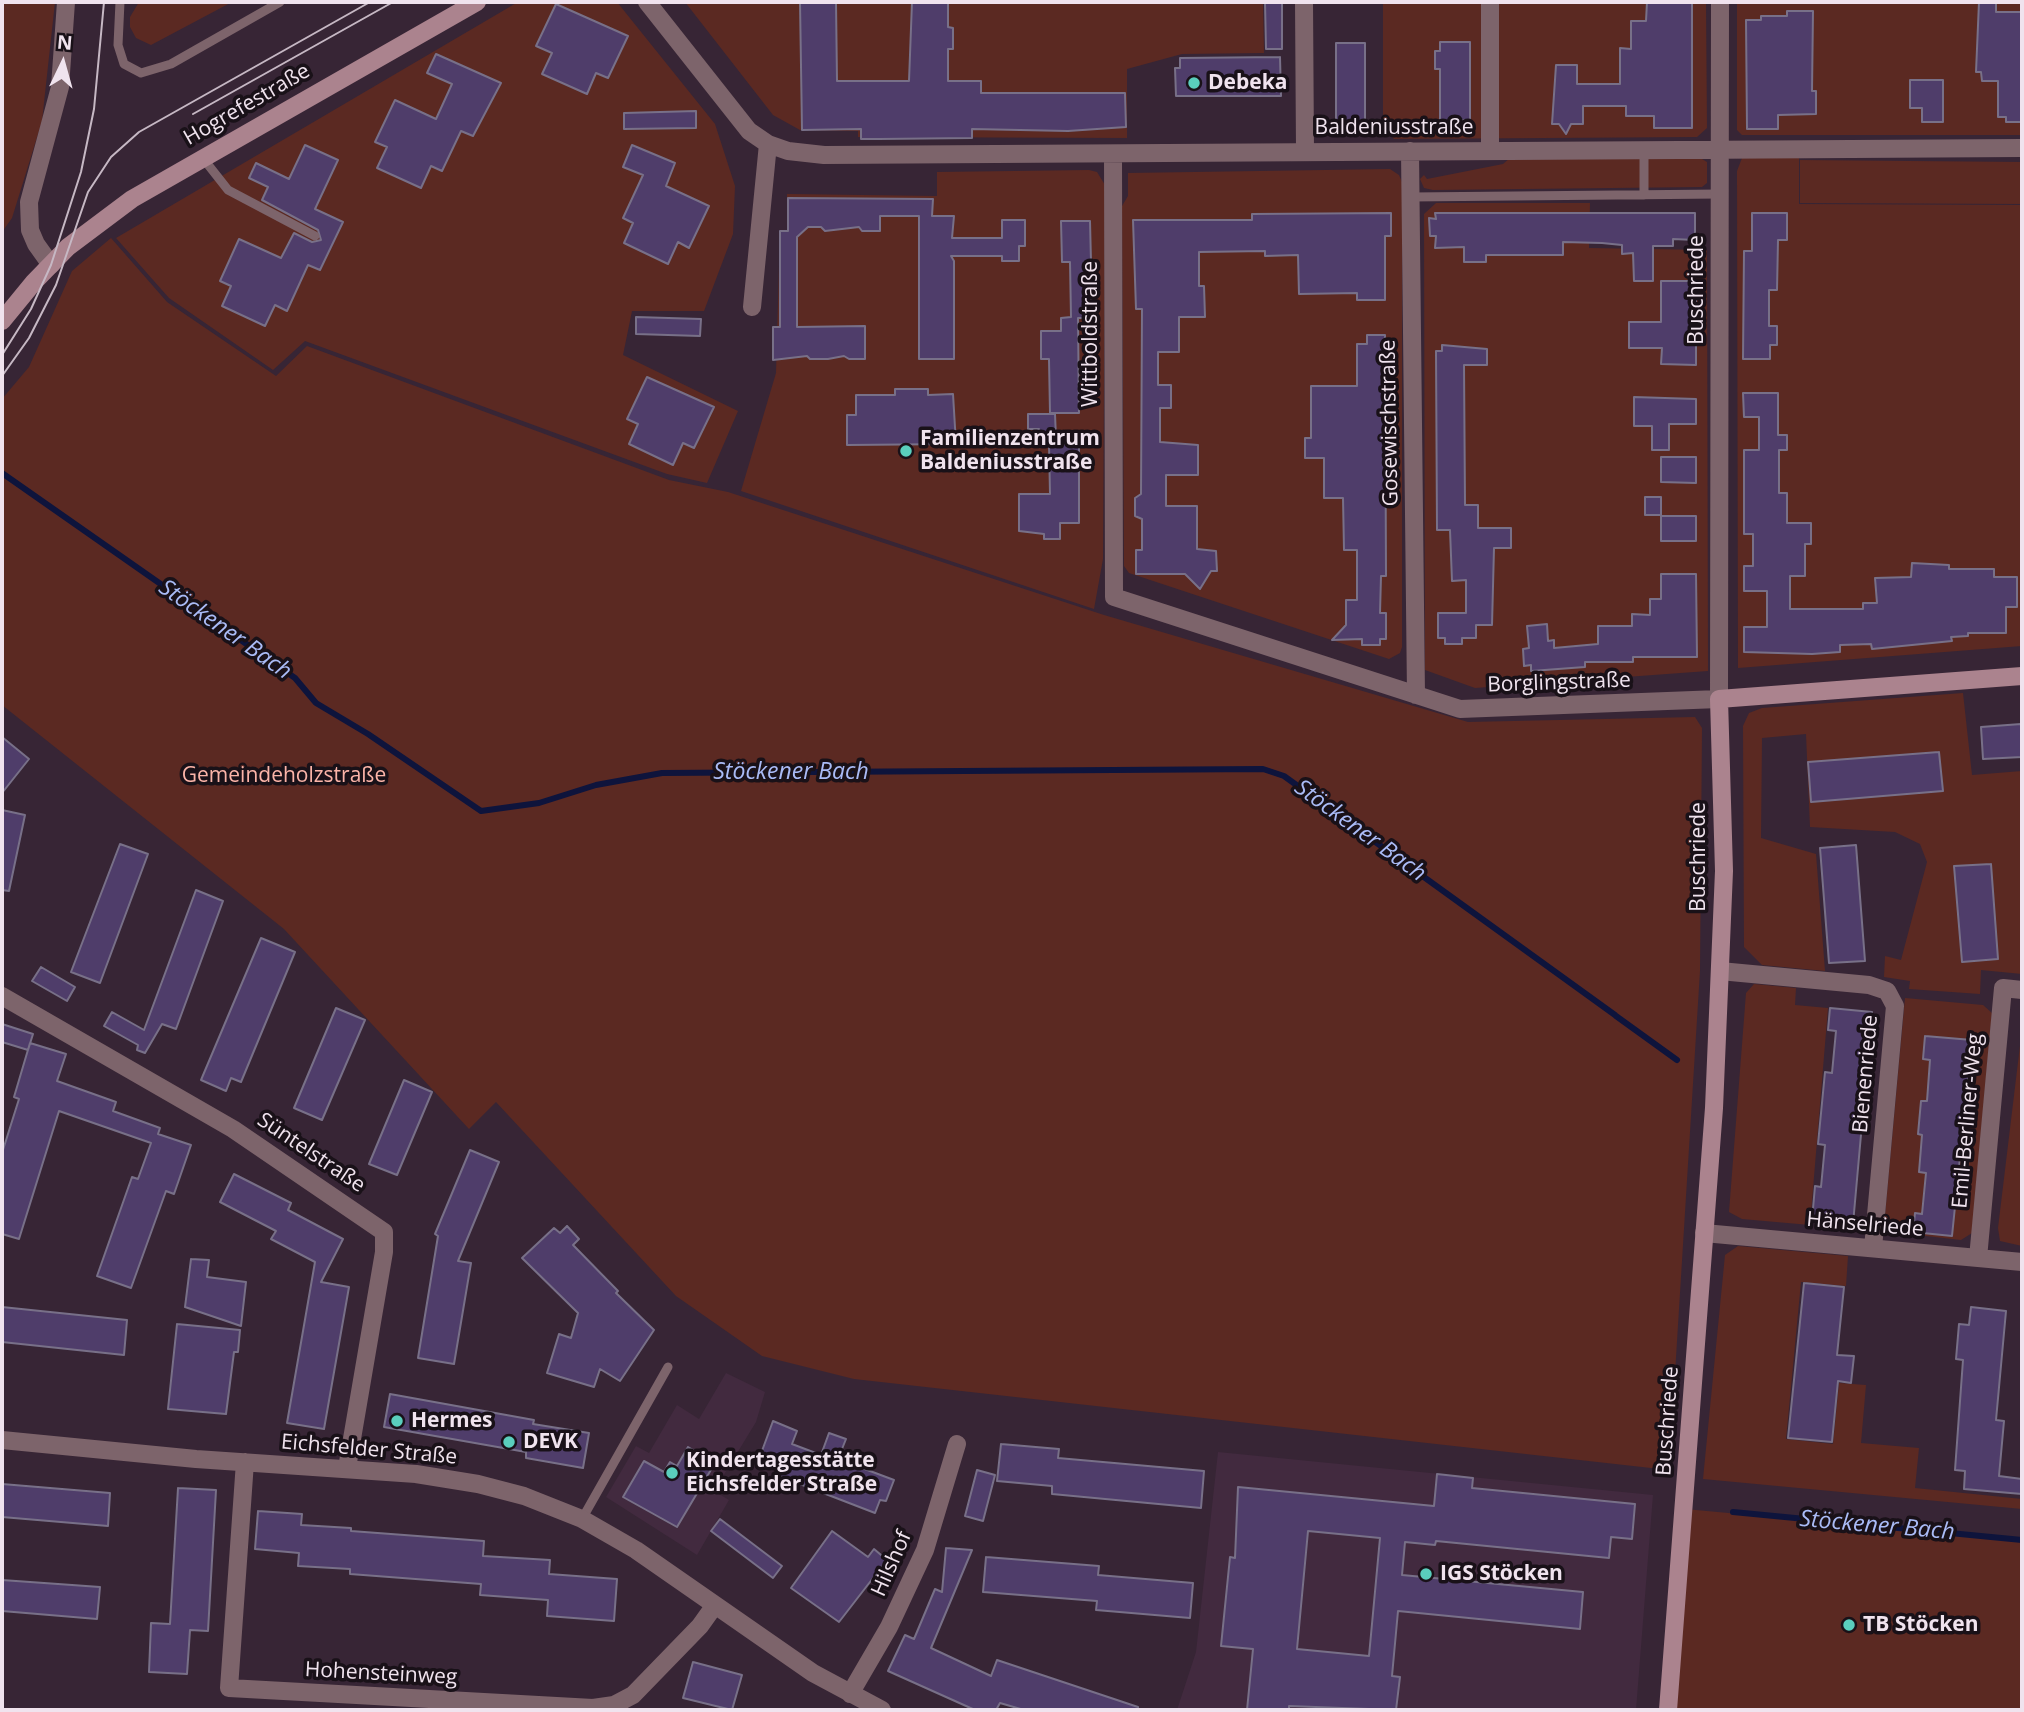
<!DOCTYPE html>
<meta charset="utf-8">
<style>
body{margin:0}
#map{position:relative;width:2024px;height:1712px;overflow:hidden;background:#372535;font-family:"Open Sans",sans-serif}
canvas{display:block}
.frame{position:absolute;inset:0;border:4px solid #f0e3ee;pointer-events:none}
.north{position:absolute;left:28px;top:28px;width:70px;height:70px;-webkit-text-stroke:5px #191118;paint-order:stroke;rotate:5deg;font-size:19px;font-weight:700;line-height:28px;text-align:center;color:#f0e3ee}
.north::after{content:'';display:block;margin:auto;width:24px;height:32px;background:#f0e3ee;clip-path:polygon(50% 0,100% 100%,50% 72%,0 100%)}
</style>
<div id="map">
<canvas width="2024" height="1712"></canvas>
<div class="frame"></div>
<div class="north">N</div>
</div>
<script>
const ctx = document.querySelector('canvas').getContext('2d');
ctx.lineJoin = 'round';
function fill(path, color) { ctx.fillStyle = color; ctx.fill(path, 'evenodd'); }
const toPath = rows => new Path2D(rows.map(r => 'M' + r).join(''));
function strokePath(path, color, width, dash) { ctx.strokeStyle = color; ctx.lineWidth = width; ctx.lineCap = dash ? 'butt' : 'round'; ctx.setLineDash(dash || []); ctx.stroke(path); }
function drawText(font, color, halo, rows, align = 'center') {
  ctx.font = font + ' "Open Sans",sans-serif'; ctx.lineWidth = 7; ctx.setLineDash([]); ctx.textBaseline = 'middle'; ctx.strokeStyle = halo; ctx.fillStyle = color; for (const [text, x, y, turn = 0] of rows) {
    ctx.save(); ctx.translate(x, y); ctx.rotate((+turn || 0) * Math.PI / 180); ctx.textAlign = isNaN(turn) ? turn : align; if (halo) ctx.strokeText(text, 0, 0); ctx.fillText(text, 0, 0); ctx.restore();
  }
}
fill(toPath([
 [726,1373,765,1392,756,1422,714,1491,729,1500,697,1555,606,1497,636,1446,649,1453,677,1405,699,1419],
 [1218,1452,1653,1495,1636,1710,1177,1710,1196,1652]
]), '#422a3f');
fill(toPath([
 [2,2,55,2,42,121,12,218,2,232],
 [139,2,232,2,151,45,136,38,130,27,130,17],
 [518,2,617,2,715,124,735,186,733,234,704,311,632,311,623,355,738,411,707,483,667,474,305,341,273,370,169,298,116,238],
 [685,2,1263,2,1264,53,1182,54,1127,69,1127,138,858,137,858,131,800,130,773,115],
 [1383,2,1706,2,1707,128,1697,137,1394,139,1383,125],
 [1737,2,2022,2,2022,135,1742,135,1737,130],
 [1697,156,1707,162,1707,183,1702,187,1433,190,1424,188,1420,179,1424,175,1427,179,1503,164,1510,158],
 [1799,157,1799,204,2022,205,2022,646,1738,668,1737,171,1742,158],
 [1800,160,2022,162,2022,204,1800,203],
 [1390,169,1399,175,1402,182,1402,647,1400,653,1389,659,1129,573,1124,566,1122,206,1128,196,1128,173],
 [1089,170,1097,172,1105,185,1103,559,1094,609,741,491,776,373,780,230,787,230,787,194,937,196,937,172],
 [1436,203,1590,203,1589,248,1707,250,1708,671,1475,688,1425,670,1424,214],
 [111,238,167,302,276,376,307,346,669,480,728,492,1104,615,1468,722,1695,717,1702,728,1700,971,1669,1470,854,1379,762,1356,676,1296,496,1102,469,1129,284,929,2,705,2,399,29,367,72,271],
 [1963,693,1972,775,2022,771,2022,974,1981,970,1980,994,1909,989,1910,981,1884,977,1885,956,1901,960,1927,862,1920,844,1895,832,1810,827,1806,734,1762,738,1761,838,1816,854,1825,971,1762,965,1744,947,1743,726,1749,713,1762,708],
 [1754,984,1796,988,1795,1005,1828,1008,1810,1225,1742,1219,1729,1212,1746,993],
 [1905,998,1983,1005,1992,1013,1972,1233,1961,1240,1891,1232,1884,1226],
 [2022,1029,2022,1246,2000,1241,1998,1228],
 [1738,1246,1848,1256,1846,1286,1801,1282,1786,1439,1833,1444,1839,1383,1866,1385,1861,1443,1919,1448,1915,1488,2022,1499,2022,1509,1703,1479,1725,1255],
 [1685,1509,2022,1540,2022,1710,1668,1710]
]), '#5b2922');
strokePath(toPath([
 [2,473,295,678,316,703,368,734,481,811,539,803,596,785,662,773,1263,769,1284,776,1615,1015],
 [1616,1016,1677,1060],
 [1733,1512,2022,1540]
]), '#0e143c', 6);
const building = toPath([
 [800,2,836,2,837,81,909,81,912,2,948,2,948,27,953,28,953,49,948,49,948,81,981,81,981,93,1125,93,1126,127,1068,131,972,129,972,138,879,139,861,139,861,129,802,130,800,2],
 [1265,2,1282,2,1282,49,1266,49,1265,2],
 [1647,2,1692,2,1692,128,1654,128,1654,116,1626,116,1626,106,1583,106,1583,124,1571,124,1566,134,1559,124,1552,124,1556,65,1577,65,1577,84,1620,84,1620,48,1631,49,1631,21,1646,21,1647,2],
 [1979,2,1996,2,1996,12,2022,12,2022,122,2006,122,2006,117,1998,117,1998,81,1982,81,1981,72,1976,72,1979,2],
 [556,4,628,36,608,78,596,73,587,94,542,74,552,53,536,46,556,4],
 [1787,11,1813,11,1812,91,1816,91,1816,114,1778,115,1778,129,1747,129,1746,20,1761,20,1761,16,1787,16,1787,11],
 [1440,42,1470,42,1470,120,1455,120,1455,129,1440,129,1440,69,1435,69,1435,51,1440,51,1440,42],
 [1336,43,1365,43,1365,129,1336,129,1336,43],
 [436,54,501,83,473,136,461,131,442,171,431,166,421,188,377,168,387,147,375,142,395,100,436,119,452,84,427,73,436,54],
 [1280,57,1281,96,1176,96,1175,68,1180,68,1180,58,1280,57],
 [1910,80,1943,80,1943,122,1922,122,1922,108,1910,108,1910,80],
 [696,111,696,128,624,129,624,113,696,111],
 [305,145,338,160,315,209,343,222,320,270,308,265,287,311,275,305,265,326,222,306,231,286,220,281,239,239,281,258,294,233,312,242,321,240,318,230,262,200,268,187,249,178,256,163,289,179,305,145],
 [632,145,675,163,666,186,709,206,689,248,678,242,668,264,624,243,633,223,623,218,643,175,623,167,632,145],
 [788,198,933,199,932,216,954,216,952,238,1002,238,1002,220,1025,220,1025,246,1019,246,1019,261,1002,261,1002,256,951,256,954,261,954,359,919,359,919,216,880,216,880,231,862,231,859,227,825,231,821,227,808,227,797,237,797,327,865,326,865,359,849,359,844,356,828,359,810,359,807,356,773,360,773,327,780,327,780,231,788,231,788,198],
 [1391,213,1391,236,1385,236,1385,300,1357,300,1357,293,1299,294,1298,255,1265,256,1265,251,1199,252,1199,286,1204,286,1205,317,1179,317,1179,352,1158,352,1158,385,1171,385,1171,408,1160,408,1160,442,1198,445,1198,475,1166,475,1166,506,1197,506,1197,549,1216,551,1217,571,1211,571,1200,589,1185,574,1136,574,1136,550,1142,550,1142,519,1135,516,1135,498,1141,494,1142,309,1136,309,1133,220,1252,220,1252,214,1391,213],
 [1435,213,1695,213,1695,240,1673,239,1673,246,1653,246,1653,281,1634,281,1633,253,1622,254,1622,245,1602,243,1563,242,1563,255,1486,255,1486,262,1464,262,1464,247,1435,248,1436,236,1430,236,1429,218,1436,219,1435,213],
 [1752,213,1787,213,1787,240,1778,240,1777,290,1769,290,1769,326,1777,326,1777,345,1770,345,1770,359,1743,359,1744,251,1752,251,1752,213],
 [1061,221,1090,221,1091,262,1084,262,1085,299,1091,299,1091,318,1078,318,1079,413,1050,413,1049,359,1041,359,1041,331,1061,331,1061,318,1071,317,1070,262,1062,262,1061,221],
 [1661,281,1696,281,1696,365,1661,364,1662,348,1629,348,1629,322,1661,322,1661,281],
 [636,317,701,319,700,336,636,334,636,317],
 [1367,335,1385,335,1386,576,1381,576,1380,613,1386,613,1386,639,1380,639,1380,645,1362,645,1362,639,1332,640,1346,625,1346,600,1357,600,1357,550,1344,550,1343,498,1324,498,1324,458,1305,458,1305,438,1311,438,1311,386,1357,386,1357,344,1367,344,1367,335],
 [1442,345,1487,349,1487,365,1464,365,1465,505,1478,505,1478,528,1511,528,1511,548,1494,548,1492,625,1476,625,1476,638,1462,638,1462,644,1445,644,1445,638,1438,638,1438,613,1466,613,1466,580,1452,581,1450,530,1437,530,1436,351,1442,351,1442,345],
 [647,377,714,407,694,448,683,443,673,465,629,444,638,424,627,419,647,377],
 [895,389,928,389,928,395,953,394,956,444,847,445,847,415,856,415,856,395,895,395,895,389],
 [1743,393,1778,393,1778,435,1787,435,1787,450,1779,450,1779,493,1787,493,1787,523,1811,523,1811,544,1805,544,1805,576,1790,576,1790,609,1863,609,1863,603,1877,603,1875,578,1911,577,1912,563,1949,565,1949,569,1994,569,1994,577,2017,577,2017,607,2006,607,2006,633,1968,633,1968,636,1951,637,1952,641,1872,649,1871,644,1840,645,1840,652,1812,654,1744,652,1744,627,1767,627,1767,591,1744,591,1744,566,1753,566,1753,534,1744,534,1744,450,1759,450,1759,417,1744,417,1743,393],
 [1634,397,1696,399,1696,424,1669,424,1669,450,1652,450,1652,426,1634,426,1634,397],
 [1028,414,1055,414,1056,438,1039,438,1039,429,1028,429,1028,414],
 [1049,444,1079,444,1079,523,1060,523,1060,539,1044,539,1044,534,1019,531,1019,494,1050,494,1049,444],
 [1661,457,1696,457,1696,483,1661,482,1661,457],
 [1645,497,1661,497,1661,515,1645,515,1645,497],
 [1661,516,1696,516,1696,541,1661,541,1661,516],
 [1661,574,1696,574,1697,657,1633,657,1633,662,1585,662,1585,667,1531,671,1531,665,1524,666,1523,649,1529,648,1527,626,1547,624,1548,641,1554,640,1554,648,1598,644,1598,626,1632,626,1632,614,1650,615,1650,599,1661,599,1661,574],
 [2021,724,2022,757,1983,759,1981,727,2021,724],
 [2,737,29,759,2,793,2,737],
 [1939,752,1943,791,1811,802,1808,762,1939,752],
 [2,810,25,815,9,891,2,890,2,810],
 [120,844,148,854,100,983,71,972,120,844],
 [1856,845,1865,961,1829,963,1820,848,1856,845],
 [1991,864,1998,959,1962,962,1954,866,1991,864],
 [196,890,223,901,176,1029,162,1024,145,1053,137,1050,138,1045,104,1026,112,1012,144,1030,196,890],
 [261,938,295,952,241,1082,231,1078,226,1091,201,1080,261,938],
 [41,967,75,987,67,1001,32,981,41,967],
 [336,1008,365,1020,322,1120,294,1108,336,1008],
 [1830,1008,1872,1012,1853,1224,1812,1220,1815,1186,1821,1187,1825,1145,1818,1144,1825,1072,1832,1073,1836,1031,1828,1030,1830,1008],
 [2,1024,33,1034,28,1050,2,1042,2,1024],
 [1925,1036,1972,1040,1952,1236,1913,1232,1915,1213,1922,1214,1926,1173,1919,1172,1922,1135,1918,1134,1921,1101,1927,1101,1930,1060,1923,1059,1925,1036],
 [30,1043,66,1054,57,1081,116,1102,113,1111,160,1128,158,1134,191,1145,174,1194,166,1191,131,1288,97,1276,132,1177,138,1179,151,1143,59,1111,19,1239,2,1234,2,1153,19,1099,14,1097,30,1043],
 [404,1080,432,1092,397,1175,369,1164,404,1080],
 [470,1150,499,1162,458,1261,471,1263,454,1364,418,1358,438,1236,435,1234,470,1150],
 [234,1174,291,1203,288,1210,343,1239,321,1282,349,1287,324,1429,287,1423,315,1262,271,1239,276,1231,220,1202,234,1174],
 [567,1226,579,1239,573,1245,618,1291,616,1293,654,1330,620,1381,600,1369,594,1387,547,1373,559,1334,571,1338,578,1313,522,1258,554,1228,560,1233,567,1226],
 [191,1259,209,1260,207,1277,246,1282,241,1326,185,1307,191,1259],
 [1804,1283,1844,1287,1837,1355,1854,1356,1851,1383,1838,1381,1832,1442,1788,1438,1804,1283],
 [2,1307,127,1320,124,1355,2,1342,2,1307],
 [1971,1307,2006,1311,1996,1420,2004,1421,1999,1476,2022,1479,2022,1494,1964,1489,1965,1471,1955,1470,1963,1360,1956,1359,1959,1324,1969,1325,1971,1307],
 [177,1324,240,1330,238,1352,234,1352,226,1414,168,1409,177,1324],
 [390,1394,534,1420,533,1424,589,1433,583,1468,526,1458,526,1452,384,1427,390,1394],
 [773,1421,797,1431,792,1444,821,1455,829,1433,846,1439,838,1459,894,1480,886,1501,880,1500,875,1513,779,1476,782,1468,759,1459,773,1421],
 [1001,1444,1059,1449,1058,1458,1204,1471,1201,1508,1052,1494,1052,1486,997,1481,1001,1444],
 [688,1447,715,1463,677,1527,623,1497,644,1461,664,1472,670,1462,677,1466,688,1447],
 [977,1470,995,1475,983,1521,965,1516,977,1470],
 [1437,1474,1473,1478,1472,1488,1635,1504,1632,1539,1611,1537,1609,1558,1436,1541,1435,1545,1405,1542,1402,1575,1583,1592,1580,1629,1398,1611,1392,1676,1400,1677,1396,1710,1289,1706,1289,1710,1247,1710,1253,1649,1221,1646,1230,1557,1235,1558,1238,1487,1434,1506,1437,1474],
 [1308,1531,1380,1538,1369,1656,1297,1649,1308,1531],
 [2,1484,110,1493,108,1526,2,1517,2,1484],
 [178,1488,216,1490,208,1631,190,1630,187,1674,149,1672,151,1623,170,1624,178,1488],
 [258,1511,302,1514,301,1525,351,1528,351,1531,484,1541,483,1556,550,1560,549,1574,617,1579,614,1621,547,1616,548,1600,480,1595,481,1584,350,1574,350,1569,298,1566,299,1553,255,1549,258,1511],
 [720,1519,782,1566,773,1578,711,1531,720,1519],
 [832,1531,868,1557,874,1549,887,1560,839,1622,791,1588,832,1531],
 [946,1548,972,1550,931,1648,991,1676,997,1660,1138,1707,1138,1710,1024,1710,1000,1703,996,1710,975,1710,888,1671,905,1635,914,1639,935,1589,942,1592,946,1548],
 [986,1557,1099,1566,1098,1575,1193,1583,1190,1618,1096,1610,1097,1601,983,1592,986,1557],
 [2,1580,100,1587,97,1619,2,1611,2,1580],
 [693,1662,742,1675,732,1710,683,1698,693,1662]
]);
fill(building, '#4f3d6a');
strokePath(building, '#787088', 2);
strokePath(toPath([
 [120,2,118,45,124,64,141,73,171,64,280,2],
 [202,157,228,190,315,236],
 [1644,195,1644,150],
 [1411,197,1720,194],
 [582,1519,668,1367]
]), '#7d646b', 9);
strokePath(toPath([
 [647,2,749,131,768,144,788,151,824,155,2022,148],
 [1304,2,1305,151],
 [1490,150,1490,2],
 [1410,151,1416,695],
 [1113,154,1114,597,1460,709,1719,699,1720,2],
 [51,265,36,244,30,230,29,202,60,87,66,2],
 [752,307,768,144],
 [1720,971,1869,985,1887,991,1895,1006,1873,1248],
 [2,996,233,1129,384,1232,384,1252,347,1468],
 [1704,1233,2022,1262],
 [1978,1258,2003,988,2022,990],
 [2,1440,196,1459,416,1474,478,1484,524,1496,582,1519,636,1550,813,1673,882,1710],
 [245,1462,229,1688,593,1708,614,1705,633,1695,700,1626,715,1605],
 [850,1694,889,1627,925,1550,957,1444]
]), '#7d646b', 18);
strokePath(toPath([
 [2,321,34,282,68,247,132,199,477,2],
 [1668,1710,1714,1108,1724,871,1719,699,2022,676]
]), '#ab838e', 18);
strokePath(toPath([
 [193,114,393,2],
 [2,355,31,309,51,265,81,172,94,109,104,2],
 [2,376,29,338,56,285,88,192,111,157,139,132,370,2]
]), '#c6b8c4', 2);
for (const [x, y, r, color] of [
 [1194,83,7,"#5acebd"],
 [906,451,7,"#5acebd"],
 [397,1421,7,"#5acebd"],
 [509,1442,7,"#5acebd"],
 [672,1473,7,"#5acebd"],
 [1426,1574,7,"#5acebd"],
 [1849,1625,7,"#5acebd"]
]) { const dot = new Path2D(); dot.arc(x, y, r, 0, 2 * Math.PI); ctx.fillStyle = color; ctx.fill(dot); strokePath(dot, '#191118', 2.5); }
drawText('bold 21px', '#f0e3ee', '#191118', [
 ["Debeka",1208,83],
 ["Familienzentrum",920,439],
 ["Baldeniusstraße",920,463],
 ["Hermes",411,1421],
 ["DEVK",523,1442],
 ["Kindertagesstätte",686,1461],
 ["Eichsfelder Straße",686,1485],
 ["IGS Stöcken",1440,1574],
 ["TB Stöcken",1863,1625]
], 'left');
drawText('21px', '#f0e3ee', '#191118', [
 ["Hogrefestraße",247,105,-30],
 ["Baldeniusstraße",1394,128],
 ["Buschriede",1697,290,-90],
 ["Wittboldstraße",1091,334,-90],
 ["Gosewischstraße",1390,423,-91],
 ["Borglingstraße",1559,683,-2],
 ["Buschriede",1699,857,-90],
 ["Bienenriede",1866,1074,-85],
 ["Emil-Berliner-Weg",1968,1121,-85],
 ["Süntelstraße",311,1153,34],
 ["Hänselriede",1865,1225,5],
 ["Buschriede",1668,1421,-86],
 ["Eichsfelder Straße",369,1450,5],
 ["Hilshof",892,1564,-66],
 ["Hohensteinweg",381,1674,3]
]);
drawText('21px', '#fbb4a8', '#191118', [
 ["Gemeindeholzstraße",284,776]
]);
drawText('italic 23px', '#aabbf6', '#191118', [
 ["Stöckener Bach",225,630,35],
 ["Stöckener Bach",791,772],
 ["Stöckener Bach",1360,831,36],
 ["Stöckener Bach",1877,1526,5]
]);
</script>
